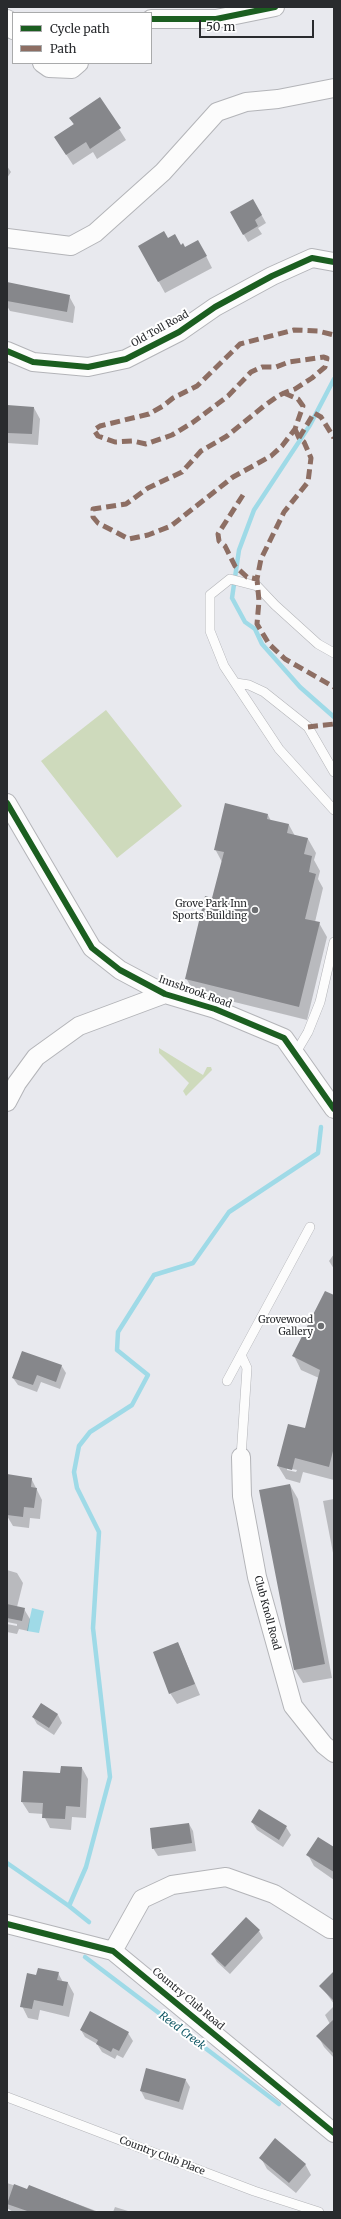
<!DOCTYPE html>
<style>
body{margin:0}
#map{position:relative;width:341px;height:2219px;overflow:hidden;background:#e8e9ee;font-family:Merriweather,serif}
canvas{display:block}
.frame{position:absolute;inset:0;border:8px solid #292b2e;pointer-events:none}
.legend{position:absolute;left:12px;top:12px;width:140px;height:52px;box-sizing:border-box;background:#fff;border:1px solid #a9aaab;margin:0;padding:5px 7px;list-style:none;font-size:12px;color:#292b2e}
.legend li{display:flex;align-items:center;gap:8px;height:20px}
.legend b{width:20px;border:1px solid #a9aaab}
.scale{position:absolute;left:199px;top:20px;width:115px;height:18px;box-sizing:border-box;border:2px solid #292b2e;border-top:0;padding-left:5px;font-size:12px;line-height:14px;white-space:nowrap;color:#292b2e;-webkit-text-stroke:3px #fff;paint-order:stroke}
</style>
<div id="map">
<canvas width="341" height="2219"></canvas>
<div class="frame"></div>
<ul class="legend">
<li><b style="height:5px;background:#1b5e20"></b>Cycle path</li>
<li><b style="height:5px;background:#8d6e63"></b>Path</li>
</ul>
<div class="scale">50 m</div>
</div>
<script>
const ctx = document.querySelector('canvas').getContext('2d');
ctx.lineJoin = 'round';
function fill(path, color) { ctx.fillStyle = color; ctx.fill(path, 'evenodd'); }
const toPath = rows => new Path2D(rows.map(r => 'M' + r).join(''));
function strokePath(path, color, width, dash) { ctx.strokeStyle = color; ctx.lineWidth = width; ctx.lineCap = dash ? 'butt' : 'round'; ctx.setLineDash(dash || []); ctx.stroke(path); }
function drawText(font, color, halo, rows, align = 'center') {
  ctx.font = font + ' Merriweather,serif'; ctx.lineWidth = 4; ctx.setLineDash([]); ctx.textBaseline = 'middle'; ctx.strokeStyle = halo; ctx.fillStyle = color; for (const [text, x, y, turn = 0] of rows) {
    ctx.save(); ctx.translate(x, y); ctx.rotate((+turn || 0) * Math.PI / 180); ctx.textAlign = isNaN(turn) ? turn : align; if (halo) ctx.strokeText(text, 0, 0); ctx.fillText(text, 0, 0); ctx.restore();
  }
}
fill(toPath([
 [106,710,182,806,117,858,41,761],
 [159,1048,203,1075,207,1067,211,1067,212,1070,186,1096,183,1091,189,1083,159,1053]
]), '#cedabc');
fill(toPath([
 [32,1608,44,1611,39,1633,27,1631]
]), '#9fdae7');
fill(toPath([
 [100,99,126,140,97,159,93,152,73,165,62,148,74,125,70,118],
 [7,166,11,172,7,178],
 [253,200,266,223,258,228,262,234,248,242,231,212],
 [168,239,185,248,204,252,212,268,165,293,139,246],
 [7,283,69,296,75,307,73,323,10,311,7,306],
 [7,406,34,408,40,419,38,445,7,443],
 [268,815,271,821,289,825,295,836,308,839,316,853,314,860,320,871,318,879,323,888,315,922,319,923,327,937,307,1020,194,992,186,978,213,899,222,862,215,849],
 [334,1254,334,1269,329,1261],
 [334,1296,334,1480,303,1472,300,1483,286,1479,278,1466,306,1429,319,1378,301,1370,294,1356],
 [287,1468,297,1470,296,1472,287,1470],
 [61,1365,66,1373,60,1389,41,1382,37,1392,18,1385,13,1378],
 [7,1475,31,1478,42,1500,40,1519,30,1518,29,1528,13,1526,7,1516],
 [290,1485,298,1499,332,1678,303,1683,295,1670],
 [334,1499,334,1558,323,1501],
 [7,1570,17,1573,23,1583,17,1607,24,1609,30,1619,28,1631,19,1629,17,1634,7,1632,7,1624,17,1626,17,1624,7,1622],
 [178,1643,200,1695,177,1704,170,1693],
 [42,1704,58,1715,62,1723,54,1735,37,1724,33,1717],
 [82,1768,88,1779,86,1818,72,1817,71,1830,50,1828,43,1814,29,1813,22,1802,61,1774],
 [252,1822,286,1827,291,1835,283,1847,257,1830],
 [189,1824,193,1831,196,1851,158,1856,153,1848],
 [334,1848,334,1880,314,1866,308,1855],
 [259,1931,263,1938,230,1974,217,1962,212,1954],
 [58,1973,63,1982,68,1983,74,1994,69,2017,40,2010,38,2020,28,2018,22,2006,37,1976],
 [334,1977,334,2004,321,1986],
 [334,2006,334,2058,324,2047,318,2036,330,2024,325,2015],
 [81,2030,128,2033,133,2041,123,2058,117,2055,115,2059,102,2052,97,2044,85,2037],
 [185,2079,190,2087,183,2110,145,2099,141,2091],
 [261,2158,305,2164,311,2175,296,2193,267,2169],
 [7,2183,28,2190,29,2186,99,2212,13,2212,7,2208],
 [115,2207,128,2211,128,2212,113,2212]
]), '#0003');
strokePath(toPath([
 [334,379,310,425,254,510,239,550,232,598,245,622,255,629,262,644,300,687,334,717],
 [7,1863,69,1906,89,1922],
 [69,1906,86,1867,110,1777,93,1628,99,1532,77,1488,74,1472,79,1446,90,1432,132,1405,148,1375,117,1350,118,1332,154,1275,193,1263,229,1212,318,1153,321,1127],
 [85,1957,279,2104]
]), '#9fdae7', 4.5);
fill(toPath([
 [100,97,121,128,90,149,86,142,66,155,54,137,74,124,69,118],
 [253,199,262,215,255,220,258,226,243,235,230,212],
 [164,231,168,238,175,234,181,245,183,243,185,247,198,240,207,256,158,282,138,246],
 [7,282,70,295,67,312,7,301],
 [7,405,34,407,32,434,7,433],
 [225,803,268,814,267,819,289,824,287,833,308,838,304,854,312,856,309,872,316,874,305,919,320,922,299,1007,185,979,205,896,212,898,224,852,214,850],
 [325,1291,334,1295,334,1447,329,1467,295,1458,292,1470,277,1466,288,1424,305,1428,320,1370,292,1356],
 [22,1351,62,1365,56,1382,37,1375,33,1385,12,1378],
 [7,1474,32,1478,31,1487,37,1488,34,1508,24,1507,23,1517,7,1515],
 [290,1484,325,1664,294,1670,259,1490],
 [7,1604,25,1608,22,1621,7,1618],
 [178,1642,195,1684,169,1694,153,1652],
 [41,1703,58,1714,49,1728,32,1717],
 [61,1766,82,1767,80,1807,66,1806,65,1819,42,1818,43,1803,21,1802,23,1771,60,1773],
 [259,1809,287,1826,279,1840,251,1822],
 [189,1823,192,1843,152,1849,150,1828],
 [318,1837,334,1847,334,1872,306,1855],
 [246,1917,260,1930,225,1967,211,1954],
 [38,1968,59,1972,57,1980,68,1982,63,2006,34,2000,32,2009,20,2007,27,1973,36,1975],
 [334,1971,334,2001,319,1986],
 [90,2011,129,2032,119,2051,113,2048,111,2052,96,2044,98,2040,80,2030],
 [334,2019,334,2054,316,2036],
 [146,2068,186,2079,179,2102,140,2091],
 [275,2138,306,2164,289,2183,259,2158],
 [14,2184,27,2189,29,2185,97,2212,30,2212,7,2204]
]), '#86878b');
const lane = toPath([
 [334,653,318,644,275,605,257,586,230,579,210,595,210,631,224,666,279,749,334,810],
 [236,683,249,685,264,692,308,727,334,772],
 [295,1054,308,1032,320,1002,334,942],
 [227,1381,310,1227],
 [241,1457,247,1368,241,1355],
 [7,2097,254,2191,319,2212]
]);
const street = toPath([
 [7,19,13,30],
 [151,19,216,19,275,7],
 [42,63,49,68,72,69,79,63],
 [7,238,71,246,95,233,163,172,217,112,246,102,278,99,334,88],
 [7,351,33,362,88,367,126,359,179,332,215,307,272,276,312,258,334,262],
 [7,803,92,948,120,970,165,994,215,1009,284,1038,334,1109],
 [7,1102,17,1083,36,1057,79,1026,165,994],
 [241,1457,242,1496,257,1577,293,1706,324,1745,334,1753],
 [7,1924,113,1951,334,2133],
 [113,1951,142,1899,172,1885,226,1877,274,1894,330,1929,334,1929]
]);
strokePath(lane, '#b3b4b8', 10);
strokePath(street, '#b3b4b8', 20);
strokePath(lane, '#fcfcfc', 9);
strokePath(street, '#fcfcfc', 18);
strokePath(toPath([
 [284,393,298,399,303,406,295,429,282,446,271,456,233,477,171,526,148,535,129,539,98,523,93,517,93,509,126,504,148,488,182,472,201,451,227,436,264,406,278,396,284,393,295,389,312,378,325,367,327,358,324,357,289,362,276,367,262,367,251,372,228,396,192,423,172,435,146,444,133,441,115,442,98,436,94,430,100,426,149,414,163,406,173,398,197,386,240,344,294,330,318,331,334,335],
 [295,429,299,438,304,442,311,458,308,482,284,512,261,559,257,579,259,601,257,624,269,644,285,659,334,687],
 [299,438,314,413,321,417,334,438],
 [243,495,218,534,219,541,225,546,235,566,247,577,257,579],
 [308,727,334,724]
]), '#8d6e63', 5, [10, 5]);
strokePath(toPath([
 [151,19,216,19,275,7],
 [7,351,33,362,88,367,126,359,179,332,215,307,272,276,312,258,334,262],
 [7,803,92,948,120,970,165,994,215,1009,284,1038,334,1109],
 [7,1924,113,1951,334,2133]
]), '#1b5e20', 6);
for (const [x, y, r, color] of [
 [255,910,4,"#6c6e71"],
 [321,1326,4,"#6c6e71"]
]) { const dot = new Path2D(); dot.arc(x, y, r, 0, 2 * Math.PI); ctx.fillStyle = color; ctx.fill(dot); strokePath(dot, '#fff', 1.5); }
drawText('10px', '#292b2e', '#fff', [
 ["Old Toll Road",160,329,-29],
 ["Innsbrook Road",195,992,20],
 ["Club Knoll Road",267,1613,75],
 ["Country Club Road",188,1999,40],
 ["Country Club Place",162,2156,21]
]);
drawText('10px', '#292b2e', '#fff', [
 ["Grove Park Inn",247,904],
 ["Sports Building",247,916],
 ["Grovewood",313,1320],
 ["Gallery",313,1332]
], 'right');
drawText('italic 11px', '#135966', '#fff', [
 ["Reed Creek",182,2031,37]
]);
</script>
